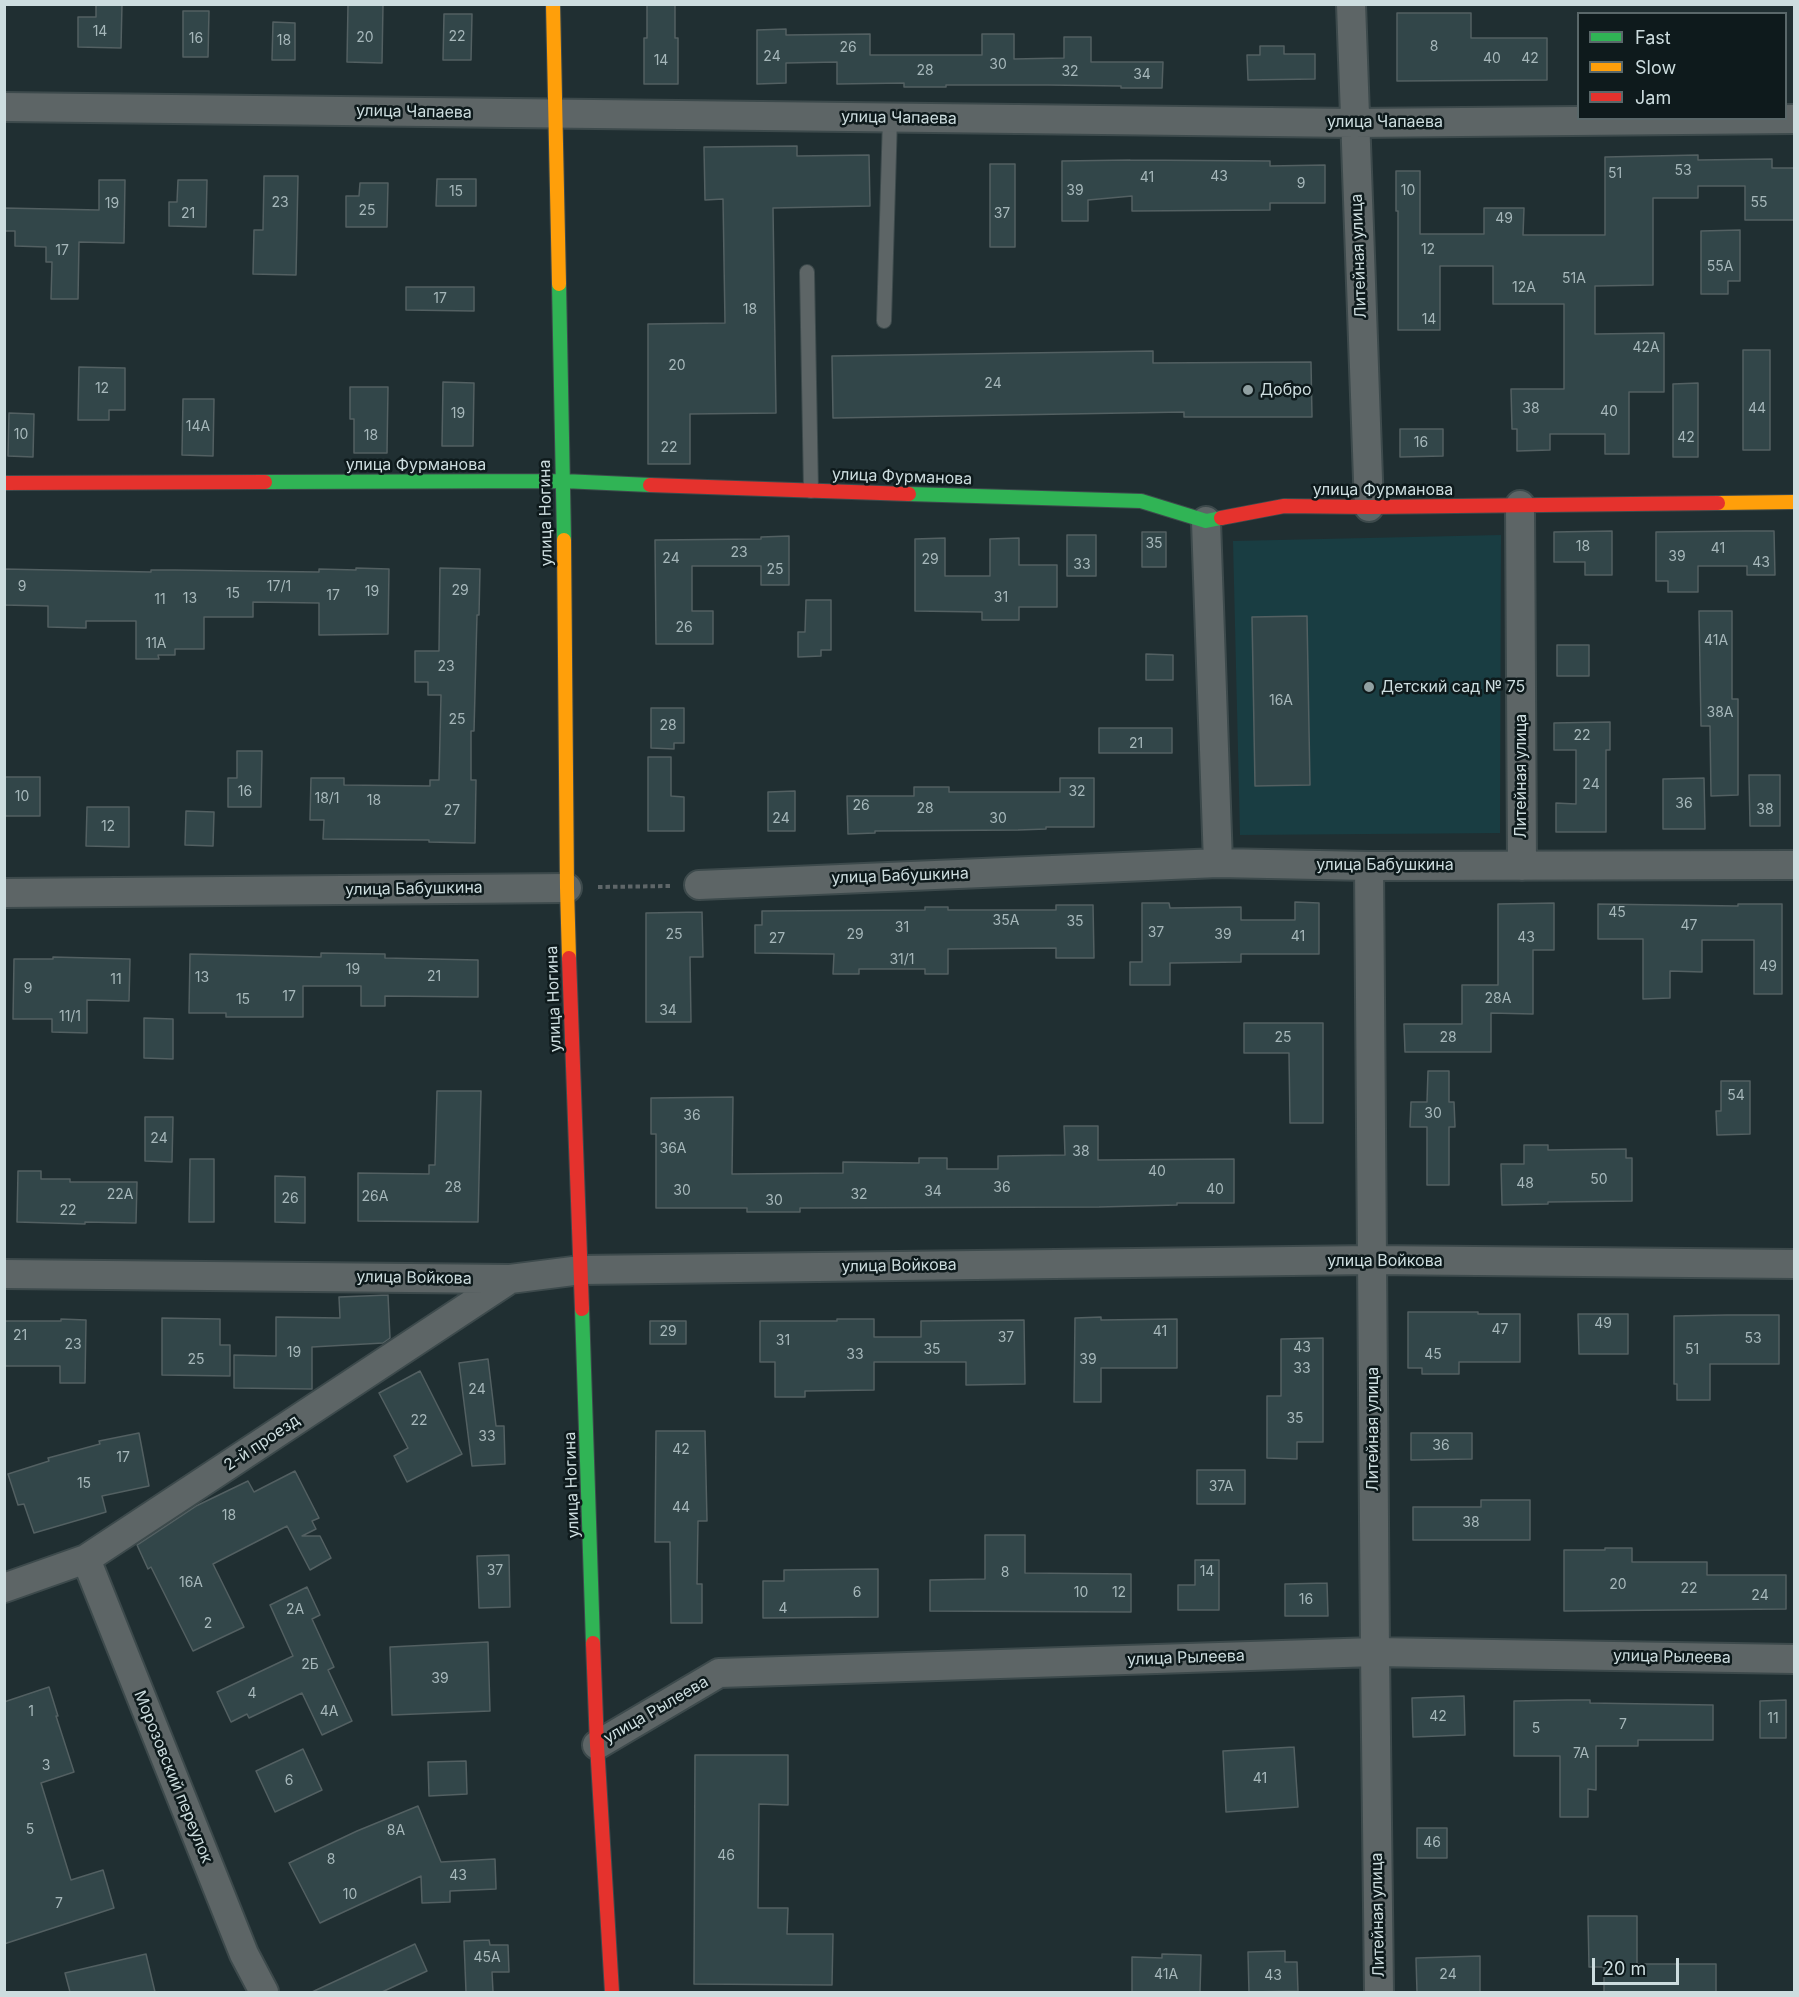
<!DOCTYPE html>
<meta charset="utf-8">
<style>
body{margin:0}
#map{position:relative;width:1799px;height:1997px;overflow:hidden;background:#202f32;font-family:Inter,sans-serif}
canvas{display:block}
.frame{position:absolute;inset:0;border:6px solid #cddddf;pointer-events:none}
.legend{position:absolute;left:1577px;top:12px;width:210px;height:108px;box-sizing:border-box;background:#0e1a1c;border:2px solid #5a686a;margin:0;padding:8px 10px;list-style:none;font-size:18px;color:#cddddf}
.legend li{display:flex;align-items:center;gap:12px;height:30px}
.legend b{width:30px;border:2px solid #5a686a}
.scale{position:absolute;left:1592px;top:1958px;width:87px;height:27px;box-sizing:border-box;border:3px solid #cddddf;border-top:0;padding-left:8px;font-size:18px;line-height:21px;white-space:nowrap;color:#cddddf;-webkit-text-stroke:4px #0e1a1c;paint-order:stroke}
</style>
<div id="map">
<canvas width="1799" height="1997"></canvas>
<div class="frame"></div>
<ul class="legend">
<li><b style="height:8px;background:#30b455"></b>Fast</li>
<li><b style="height:8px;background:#ff9f0a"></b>Slow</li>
<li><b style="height:8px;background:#e5322d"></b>Jam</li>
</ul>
<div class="scale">20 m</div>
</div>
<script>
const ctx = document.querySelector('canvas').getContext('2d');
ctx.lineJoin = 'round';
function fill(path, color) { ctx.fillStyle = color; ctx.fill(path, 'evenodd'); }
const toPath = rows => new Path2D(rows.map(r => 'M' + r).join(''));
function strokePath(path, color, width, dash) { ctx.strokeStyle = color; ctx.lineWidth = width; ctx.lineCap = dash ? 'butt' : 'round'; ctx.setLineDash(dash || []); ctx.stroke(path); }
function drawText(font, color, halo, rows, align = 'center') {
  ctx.font = font + ' Inter,sans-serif'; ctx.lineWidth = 5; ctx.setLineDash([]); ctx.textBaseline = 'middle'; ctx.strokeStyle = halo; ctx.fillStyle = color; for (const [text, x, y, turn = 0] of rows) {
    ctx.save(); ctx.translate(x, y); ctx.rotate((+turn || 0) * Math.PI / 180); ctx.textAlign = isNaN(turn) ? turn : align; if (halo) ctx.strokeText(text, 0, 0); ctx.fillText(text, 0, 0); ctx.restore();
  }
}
fill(toPath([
 [1501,535,1500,833,1240,835,1233,541]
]), '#193d42');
const building = toPath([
 [96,4,122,4,121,48,78,47,78,17,96,17,96,4],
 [348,4,383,4,382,63,347,62,348,4],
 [647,4,675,4,675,38,678,38,678,84,644,84,644,38,647,38,647,4],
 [183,11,209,11,208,57,183,57,183,11],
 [1397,13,1471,13,1471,38,1547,38,1547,80,1397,81,1397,13],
 [444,14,472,14,471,60,443,60,444,14],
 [273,22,295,23,295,60,272,60,273,22],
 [786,29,786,35,870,34,870,55,982,55,982,34,1014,34,1014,59,1064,58,1064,37,1091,37,1091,62,1163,62,1162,88,1121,88,1121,86,1048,85,946,85,946,87,904,87,904,83,837,84,837,62,786,63,786,83,757,84,757,30,786,29],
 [1260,46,1284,46,1284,54,1315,54,1315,79,1248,80,1247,55,1260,55,1260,46],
 [797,146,797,156,869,155,870,206,773,208,776,413,690,414,690,464,648,464,648,324,725,323,723,199,705,200,704,147,797,146],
 [1698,155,1698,160,1772,159,1772,168,1794,168,1794,220,1745,220,1745,186,1698,186,1698,198,1653,198,1653,285,1595,286,1595,334,1664,333,1664,392,1629,392,1629,454,1605,454,1605,434,1550,434,1550,450,1517,451,1517,429,1512,429,1511,389,1564,389,1564,304,1493,304,1493,266,1440,266,1440,330,1398,330,1398,211,1396,211,1396,171,1420,171,1420,234,1484,234,1484,208,1524,208,1523,235,1605,235,1605,157,1698,155],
 [1130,160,1270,161,1270,166,1325,165,1325,203,1270,203,1270,210,1132,211,1132,196,1088,200,1088,221,1062,221,1062,161,1130,160],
 [990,164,1015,164,1015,247,990,247,990,164],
 [264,176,298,176,296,275,253,274,254,230,263,230,264,176],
 [437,179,476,179,476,206,436,206,437,179],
 [99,180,125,180,124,243,79,242,78,299,51,299,52,262,46,262,46,247,15,246,15,231,4,231,4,208,99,210,99,180],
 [178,180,207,180,206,227,169,226,169,202,177,202,178,180],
 [360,183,388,183,387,227,346,227,346,196,359,196,360,183],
 [1740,230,1740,281,1728,281,1728,294,1701,294,1701,231,1740,230],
 [406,287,474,287,474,311,406,310,406,287],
 [1743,350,1770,350,1770,450,1743,450,1743,350],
 [1153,351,1153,363,1311,362,1312,417,1184,417,1184,412,833,418,832,356,1153,351],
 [79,367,125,368,125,410,109,410,109,420,78,420,79,367],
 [443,382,474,383,473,446,442,446,443,382],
 [1698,383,1698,457,1673,457,1673,384,1698,383],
 [350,387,388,387,387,453,354,453,354,419,350,419,350,387],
 [183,399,214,399,213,456,182,455,183,399],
 [9,413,34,414,33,457,8,456,9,413],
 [1400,429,1443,429,1443,456,1400,457,1400,429],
 [1612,531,1612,575,1585,575,1585,562,1554,562,1554,532,1612,531],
 [1746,531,1774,531,1775,575,1747,575,1747,566,1698,566,1698,592,1668,592,1668,581,1656,581,1656,532,1746,531],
 [1142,532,1166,532,1166,567,1142,567,1142,532],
 [1067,535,1096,535,1096,576,1067,576,1067,535],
 [789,536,789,585,761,585,761,566,692,566,692,611,713,611,713,644,656,644,655,540,761,539,761,537,789,536],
 [945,538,945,576,990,576,990,539,1019,538,1019,565,1057,565,1057,607,1019,607,1019,620,982,620,982,612,915,611,915,539,945,538],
 [356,568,389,569,388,634,319,635,319,603,253,602,253,617,204,617,204,649,175,649,175,655,158,655,159,659,136,659,136,621,86,621,86,628,48,627,48,606,4,605,4,569,151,572,151,570,175,570,319,572,319,569,356,570,356,568],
 [440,568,480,569,479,615,477,615,474,731,471,731,471,780,476,780,475,843,429,842,429,840,323,839,324,820,310,820,311,778,344,778,344,785,430,786,430,780,439,780,441,695,428,695,428,682,415,682,415,651,439,651,440,568],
 [806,600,831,600,831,650,821,650,821,656,798,657,798,632,805,632,806,600],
 [1699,611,1732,611,1732,699,1738,699,1738,795,1711,796,1710,726,1701,726,1699,611],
 [1307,616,1310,785,1255,786,1252,617,1307,616],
 [1557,645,1589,645,1589,676,1557,676,1557,645],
 [1146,654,1173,655,1173,680,1146,680,1146,654],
 [651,708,684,708,684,743,674,743,674,749,651,748,651,708],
 [1610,722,1610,750,1606,750,1606,832,1556,832,1556,803,1576,804,1576,750,1554,750,1554,723,1610,722],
 [1099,728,1172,728,1172,753,1099,753,1099,728],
 [237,751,262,751,261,807,228,807,228,778,237,778,237,751],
 [648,757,671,757,671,796,684,797,684,831,648,831,648,757],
 [1749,775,1780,775,1780,826,1750,826,1749,775],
 [4,777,40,777,40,816,4,816,4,777],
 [1060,778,1094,778,1094,827,1046,827,1046,829,1018,830,875,831,875,833,848,834,847,796,914,796,914,787,949,787,949,792,1060,792,1060,778],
 [1704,778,1705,829,1663,829,1663,779,1704,778],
 [795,791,795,831,768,831,768,792,795,791],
 [87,807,129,807,129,847,86,846,87,807],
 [186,811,214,812,213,846,185,845,186,811],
 [1295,902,1319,903,1319,954,1241,954,1241,962,1170,963,1170,985,1130,985,1130,962,1142,962,1142,903,1169,903,1170,908,1241,907,1241,920,1295,920,1295,902],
 [1554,903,1554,950,1533,950,1533,1014,1491,1013,1491,1052,1405,1052,1404,1024,1462,1024,1462,985,1498,985,1498,904,1554,903],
 [1598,904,1738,906,1738,904,1782,904,1782,994,1754,994,1754,940,1702,940,1702,972,1670,971,1670,998,1643,999,1643,939,1598,939,1598,904],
 [1056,905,1093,905,1094,958,1056,958,1056,948,948,949,948,974,925,974,925,969,859,969,859,974,833,974,834,954,755,953,755,925,762,925,762,911,925,910,925,907,948,907,948,910,1056,910,1056,905],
 [702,912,703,957,690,957,691,1022,646,1022,646,913,702,912],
 [321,953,385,954,385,958,478,960,478,997,385,996,385,1006,361,1006,361,986,303,986,303,1017,226,1017,226,1013,189,1013,190,954,321,957,321,953],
 [53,957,130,959,129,1001,87,1000,87,1033,52,1032,52,1019,13,1019,14,959,53,959,53,957],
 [144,1018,173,1019,173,1059,144,1058,144,1018],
 [1244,1023,1323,1023,1323,1123,1290,1123,1289,1053,1244,1053,1244,1023],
 [1428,1071,1449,1071,1449,1102,1454,1102,1455,1127,1449,1127,1449,1185,1427,1185,1427,1127,1410,1127,1411,1102,1427,1102,1428,1071],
 [1721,1081,1750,1081,1750,1134,1717,1135,1716,1111,1721,1111,1721,1081],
 [437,1091,481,1091,478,1222,358,1221,358,1173,429,1174,429,1165,435,1165,437,1091],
 [733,1097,732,1174,843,1173,843,1162,919,1163,919,1158,947,1158,947,1169,998,1169,998,1156,1065,1155,1064,1126,1098,1126,1098,1160,1234,1159,1234,1203,1177,1203,1177,1205,1099,1207,800,1208,800,1212,747,1212,747,1208,656,1208,656,1134,651,1134,651,1098,733,1097],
 [145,1117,173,1117,172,1162,145,1161,145,1117],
 [1524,1145,1548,1145,1548,1150,1626,1149,1626,1158,1632,1158,1632,1201,1548,1202,1548,1204,1502,1205,1501,1164,1524,1164,1524,1145],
 [190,1159,214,1159,214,1222,189,1222,190,1159],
 [18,1171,41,1171,41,1179,70,1179,70,1182,137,1182,136,1223,85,1222,85,1224,17,1222,18,1171],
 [275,1176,305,1177,305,1223,275,1222,275,1176],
 [388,1295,390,1338,383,1343,312,1347,312,1389,234,1388,234,1355,276,1356,276,1317,340,1318,339,1297,388,1295],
 [1408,1312,1478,1312,1478,1314,1520,1314,1520,1362,1459,1362,1459,1374,1422,1374,1422,1368,1408,1368,1408,1312],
 [1578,1314,1628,1314,1628,1354,1579,1354,1578,1314],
 [1727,1315,1779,1315,1779,1364,1710,1364,1710,1400,1677,1400,1677,1384,1674,1384,1674,1316,1727,1315],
 [1101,1317,1101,1320,1177,1319,1177,1368,1101,1368,1101,1402,1074,1402,1075,1318,1101,1317],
 [162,1318,220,1319,220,1345,230,1345,230,1376,162,1375,162,1318],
 [61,1319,86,1320,85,1383,60,1383,60,1366,4,1366,4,1321,61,1321,61,1319],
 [837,1319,874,1319,874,1337,921,1337,921,1321,1024,1320,1025,1384,966,1385,966,1362,874,1362,874,1390,805,1391,805,1397,775,1397,775,1362,760,1362,760,1321,837,1321,837,1319],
 [650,1321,686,1321,686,1344,650,1344,650,1321],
 [1323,1338,1323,1442,1297,1442,1297,1459,1267,1458,1267,1396,1281,1396,1281,1339,1323,1338],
 [488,1359,496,1426,504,1426,505,1464,472,1466,459,1363,488,1359],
 [420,1371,462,1454,407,1482,394,1456,408,1448,379,1393,420,1371],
 [656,1431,705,1431,707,1521,698,1521,697,1584,702,1584,702,1623,671,1623,670,1542,655,1542,656,1431],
 [139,1433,149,1486,102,1496,106,1512,34,1533,24,1504,18,1505,8,1474,49,1461,48,1458,100,1444,99,1441,139,1433],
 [1411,1433,1472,1433,1472,1459,1411,1460,1411,1433],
 [1197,1470,1245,1470,1245,1504,1197,1504,1197,1470],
 [295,1471,319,1518,312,1521,316,1529,302,1536,320,1536,331,1558,310,1570,287,1526,213,1564,244,1627,193,1651,151,1567,148,1569,137,1545,196,1506,248,1481,254,1492,295,1471],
 [1481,1500,1530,1500,1530,1540,1413,1540,1413,1507,1481,1507,1481,1500],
 [985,1535,1025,1535,1025,1573,1131,1574,1131,1612,930,1611,930,1580,985,1579,985,1535],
 [1605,1548,1632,1548,1632,1562,1707,1562,1707,1575,1786,1575,1786,1609,1564,1611,1564,1550,1605,1550,1605,1548],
 [509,1555,510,1607,479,1608,477,1556,509,1555],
 [1195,1560,1219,1560,1219,1610,1178,1610,1178,1585,1195,1585,1195,1560],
 [878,1569,878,1617,763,1618,763,1581,784,1581,784,1570,878,1569],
 [1327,1583,1328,1616,1285,1616,1285,1584,1327,1583],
 [307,1587,320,1615,312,1619,334,1667,328,1670,352,1721,322,1735,302,1693,249,1718,247,1714,231,1722,217,1692,293,1656,270,1605,307,1587],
 [488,1642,490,1711,392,1715,390,1647,488,1642],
 [49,1687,58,1716,56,1716,74,1772,41,1783,71,1880,103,1870,114,1908,4,1944,4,1702,49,1687],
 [1464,1696,1465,1735,1413,1737,1412,1698,1464,1696],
 [1567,1700,1590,1700,1590,1703,1713,1705,1713,1740,1638,1740,1638,1746,1596,1746,1596,1790,1588,1789,1588,1817,1560,1817,1560,1756,1514,1756,1514,1701,1567,1700],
 [1786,1700,1786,1738,1760,1738,1760,1701,1786,1700],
 [1294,1747,1298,1807,1226,1812,1223,1751,1294,1747],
 [303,1749,322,1790,275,1812,256,1771,303,1749],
 [695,1755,788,1755,788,1805,759,1804,758,1908,788,1908,787,1934,833,1934,832,1985,694,1984,695,1755],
 [466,1761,467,1794,429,1796,428,1762,466,1761],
 [418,1806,441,1862,495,1859,496,1889,450,1891,450,1902,422,1903,421,1876,320,1923,289,1863,357,1831,418,1806],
 [1417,1828,1447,1828,1447,1858,1417,1858,1417,1828],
 [1588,1916,1637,1916,1637,1964,1716,1964,1716,1992,1604,1992,1604,1967,1589,1967,1588,1916],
 [489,1940,490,1945,508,1945,509,1972,492,1972,493,1992,466,1992,464,1941,489,1940],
 [415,1944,427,1971,382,1992,312,1992,415,1944],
 [1285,1951,1285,1962,1297,1962,1298,1991,1249,1992,1248,1952,1285,1951],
 [146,1954,155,1992,70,1992,65,1973,146,1954],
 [1162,1954,1201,1955,1200,1992,1132,1992,1132,1957,1162,1958,1162,1954],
 [1480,1956,1480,1992,1417,1992,1416,1958,1480,1956]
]);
fill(building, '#324649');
strokePath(building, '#536062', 1.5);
const lane = toPath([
 [807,272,811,491],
 [884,321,890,118]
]);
const street = toPath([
 [1351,4,1369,507],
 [4,107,1354,123,1794,119],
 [1520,505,1522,866],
 [1206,521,1218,863],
 [1369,866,1375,1652,1379,1992],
 [699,885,1218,863,1369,866,1794,865],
 [4,893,567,888],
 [4,1274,510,1279,581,1270,1371,1260,1794,1264],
 [86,1559,244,1954,264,1992],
 [4,1588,86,1559,510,1279],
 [597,1745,719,1673,1375,1652,1794,1659]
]);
const fast = toPath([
 [559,284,564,540],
 [265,482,563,481,650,485],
 [909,494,1141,501,1206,521,1221,518],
 [582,1309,593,1643]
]);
const slow = toPath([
 [553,4,559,284],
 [1718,503,1794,502],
 [564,540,567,888,569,958]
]);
const jam = toPath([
 [4,483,265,482],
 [650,485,909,494],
 [1221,518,1284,506,1369,507,1718,503],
 [569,958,582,1309],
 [593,1643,597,1745,612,1992]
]);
strokePath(lane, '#3d4a4c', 16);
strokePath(street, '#3d4a4c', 32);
strokePath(fast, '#3d4a4c', 16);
strokePath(slow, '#3d4a4c', 16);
strokePath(jam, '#3d4a4c', 16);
strokePath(toPath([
 [598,887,671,886]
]), '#5e6668', 4, [4.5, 3]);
strokePath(lane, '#5d6566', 14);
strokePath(street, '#5d6566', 28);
strokePath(fast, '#30b455', 14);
strokePath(slow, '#ff9f0a', 14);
strokePath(jam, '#e5322d', 14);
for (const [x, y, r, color] of [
 [1248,390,6,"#90a0a2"],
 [1369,687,6,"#90a0a2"]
]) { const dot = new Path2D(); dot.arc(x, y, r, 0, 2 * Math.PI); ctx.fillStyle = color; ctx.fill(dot); strokePath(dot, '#0e1a1c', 2); }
drawText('14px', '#a6b7ba', null, [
 ["14",100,32],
 ["22",457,37],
 ["20",365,38],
 ["16",196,39],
 ["18",284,41],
 ["8",1434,47],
 ["26",848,48],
 ["24",772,57],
 ["40",1492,59],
 ["42",1530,59],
 ["14",661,61],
 ["30",998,65],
 ["28",925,71],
 ["32",1070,72],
 ["34",1142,75],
 ["53",1683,171],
 ["51",1615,174],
 ["43",1219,177],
 ["41",1147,178],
 ["9",1301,184],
 ["39",1075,191],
 ["10",1408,191],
 ["15",456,192],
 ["23",280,203],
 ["55",1759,203],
 ["19",112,204],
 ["25",367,211],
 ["21",188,214],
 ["37",1002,214],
 ["49",1504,219],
 ["12",1428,250],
 ["17",62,251],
 ["55А",1720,267],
 ["51А",1574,279],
 ["12А",1524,288],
 ["17",440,299],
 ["18",750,310],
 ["14",1429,320],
 ["42А",1646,348],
 ["20",677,366],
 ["24",993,384],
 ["12",102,389],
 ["38",1531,409],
 ["44",1757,409],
 ["40",1609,412],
 ["19",458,414],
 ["14А",198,427],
 ["10",21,435],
 ["18",371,436],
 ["42",1686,438],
 ["16",1421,443],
 ["22",669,448],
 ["35",1154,544],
 ["18",1583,547],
 ["41",1718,549],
 ["23",739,553],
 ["39",1677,557],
 ["24",671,559],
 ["29",930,560],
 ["43",1761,563],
 ["33",1082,565],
 ["25",775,570],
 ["9",22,587],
 ["17/1",279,587],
 ["29",460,591],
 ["19",372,592],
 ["15",233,594],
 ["17",333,596],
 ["31",1001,598],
 ["13",190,599],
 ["11",160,600],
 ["26",684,628],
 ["41А",1716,641],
 ["11А",156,644],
 ["23",446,667],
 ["16А",1281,701],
 ["38А",1720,713],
 ["25",457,720],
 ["28",668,726],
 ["22",1582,736],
 ["21",1136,744],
 ["24",1591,785],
 ["16",245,792],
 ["32",1077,792],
 ["10",22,797],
 ["18/1",327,799],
 ["18",374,801],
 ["36",1684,804],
 ["26",861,806],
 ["28",925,809],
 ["38",1765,810],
 ["27",452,811],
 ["24",781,819],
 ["30",998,819],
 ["12",108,827],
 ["45",1617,913],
 ["35А",1006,921],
 ["35",1075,922],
 ["47",1689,926],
 ["31",902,928],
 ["37",1156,933],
 ["25",674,935],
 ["29",855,935],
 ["39",1223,935],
 ["41",1298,937],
 ["43",1526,938],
 ["27",777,939],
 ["31/1",902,960],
 ["49",1768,967],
 ["19",353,970],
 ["21",434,977],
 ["13",202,978],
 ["11",116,980],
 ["9",28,989],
 ["17",289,997],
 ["28А",1498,999],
 ["15",243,1000],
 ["34",668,1011],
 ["11/1",70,1017],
 ["25",1283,1038],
 ["28",1448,1038],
 ["54",1736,1096],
 ["30",1433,1114],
 ["36",692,1116],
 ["24",159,1139],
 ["36А",673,1149],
 ["38",1081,1152],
 ["40",1157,1172],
 ["50",1599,1180],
 ["48",1525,1184],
 ["28",453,1188],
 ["36",1002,1188],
 ["40",1215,1190],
 ["30",682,1191],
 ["34",933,1192],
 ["22А",120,1195],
 ["32",859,1195],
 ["26А",375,1197],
 ["26",290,1199],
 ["30",774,1201],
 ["22",68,1211],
 ["49",1603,1324],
 ["47",1500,1330],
 ["29",668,1332],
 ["41",1160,1332],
 ["21",20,1336],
 ["37",1006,1338],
 ["53",1753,1339],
 ["31",783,1341],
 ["23",73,1345],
 ["43",1302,1348],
 ["35",932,1350],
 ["51",1692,1350],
 ["19",294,1353],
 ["33",855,1355],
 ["45",1433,1355],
 ["25",196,1360],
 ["39",1088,1360],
 ["33",1302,1369],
 ["24",477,1390],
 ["35",1295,1419],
 ["22",419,1421],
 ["33",487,1437],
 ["36",1441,1446],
 ["42",681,1450],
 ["17",123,1458],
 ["15",84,1484],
 ["37А",1221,1487],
 ["44",681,1508],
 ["18",229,1516],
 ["38",1471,1523],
 ["37",495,1571],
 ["14",1207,1572],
 ["8",1005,1573],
 ["16А",191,1583],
 ["20",1618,1585],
 ["22",1689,1589],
 ["6",857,1593],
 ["10",1081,1593],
 ["12",1119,1593],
 ["24",1760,1596],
 ["16",1306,1600],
 ["4",783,1609],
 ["2А",295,1610],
 ["2",208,1624],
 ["2Б",310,1665],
 ["39",440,1679],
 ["4",252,1694],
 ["1",31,1712],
 ["4А",329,1712],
 ["42",1438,1717],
 ["11",1773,1719],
 ["7",1623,1725],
 ["5",1536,1729],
 ["7А",1581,1754],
 ["3",46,1766],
 ["41",1260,1779],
 ["6",289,1781],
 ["5",30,1830],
 ["8А",396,1831],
 ["46",1432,1843],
 ["46",726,1856],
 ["8",331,1860],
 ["43",458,1876],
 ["10",350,1895],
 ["7",59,1904],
 ["45А",487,1958],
 ["41А",1166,1975],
 ["24",1448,1975],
 ["43",1273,1976]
]);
drawText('16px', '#cddddf', '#0e1a1c', [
 ["улица Чапаева",414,112,1],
 ["улица Чапаева",899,118,1],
 ["улица Чапаева",1385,122],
 ["Литейная улица",1359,256,-92],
 ["улица Фурманова",416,465],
 ["улица Фурманова",902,477,2],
 ["улица Фурманова",1383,490],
 ["улица Ногина",546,513,-91],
 ["Литейная улица",1521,776,-90],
 ["улица Бабушкина",1385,865],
 ["улица Бабушкина",900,876,-2],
 ["улица Бабушкина",414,889,-1],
 ["улица Ногина",554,999,-92],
 ["улица Войкова",1385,1261],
 ["улица Войкова",899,1266,-1],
 ["улица Войкова",414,1278,1],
 ["Литейная улица",1373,1429,-90],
 ["2-й проезд",262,1443,-34],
 ["улица Ногина",572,1485,-92],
 ["улица Рылеева",1672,1657,1],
 ["улица Рылеева",1186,1658,-2],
 ["улица Рылеева",656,1710,-30],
 ["Морозовский переулок",173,1777,68],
 ["Литейная улица",1378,1915,-91]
]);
drawText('16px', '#cddddf', '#0e1a1c', [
 ["Добро",1260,390],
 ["Детский сад № 75",1381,687]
], 'left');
</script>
